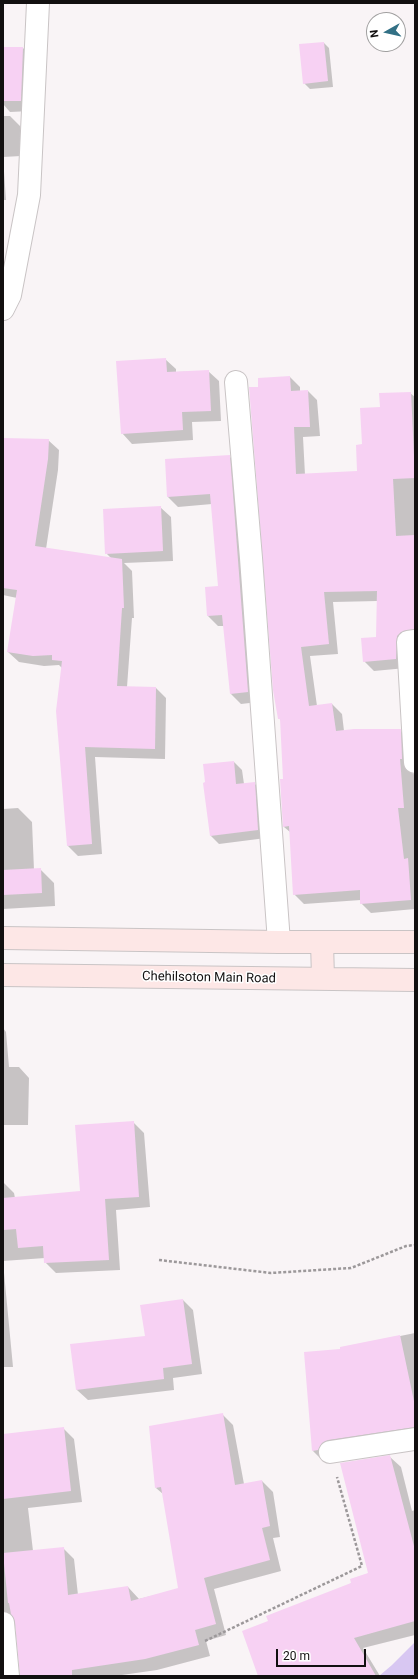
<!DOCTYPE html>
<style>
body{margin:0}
#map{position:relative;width:418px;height:1679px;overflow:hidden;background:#f9f4f6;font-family:Roboto,sans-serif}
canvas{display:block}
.frame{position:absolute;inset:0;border:4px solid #121010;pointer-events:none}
.north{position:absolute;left:366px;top:12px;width:40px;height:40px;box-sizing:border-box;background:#fff;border:1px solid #a09f9f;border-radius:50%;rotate:262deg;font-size:11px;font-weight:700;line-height:16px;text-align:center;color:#121010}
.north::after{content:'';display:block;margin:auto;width:14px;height:18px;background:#327085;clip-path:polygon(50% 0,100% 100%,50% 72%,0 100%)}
.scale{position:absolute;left:276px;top:1649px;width:90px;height:18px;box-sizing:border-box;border:2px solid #121010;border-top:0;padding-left:5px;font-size:12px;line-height:14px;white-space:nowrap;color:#121010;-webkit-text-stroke:3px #fff;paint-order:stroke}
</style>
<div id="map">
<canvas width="418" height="1679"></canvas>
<div class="frame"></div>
<div class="north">N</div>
<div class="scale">20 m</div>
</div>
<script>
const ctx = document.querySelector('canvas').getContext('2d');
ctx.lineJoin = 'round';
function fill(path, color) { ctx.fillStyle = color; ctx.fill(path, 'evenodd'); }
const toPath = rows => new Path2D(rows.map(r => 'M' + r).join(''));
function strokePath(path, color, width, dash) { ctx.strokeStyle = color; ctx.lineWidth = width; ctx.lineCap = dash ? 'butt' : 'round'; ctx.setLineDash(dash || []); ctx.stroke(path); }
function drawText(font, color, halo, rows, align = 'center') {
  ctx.font = font + ' Roboto,sans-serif'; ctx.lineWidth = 3; ctx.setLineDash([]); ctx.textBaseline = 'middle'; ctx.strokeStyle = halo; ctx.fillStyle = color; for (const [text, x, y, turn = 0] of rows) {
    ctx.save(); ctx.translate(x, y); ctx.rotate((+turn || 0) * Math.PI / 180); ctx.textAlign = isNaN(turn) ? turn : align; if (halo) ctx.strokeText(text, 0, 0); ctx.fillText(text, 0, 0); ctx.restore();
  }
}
fill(toPath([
 [415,1642,415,1676,379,1676,392,1665]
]), '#d8c7f2');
fill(toPath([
 [324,43,329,48,333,87,310,89,304,83],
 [3,48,23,48,33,58,31,111,10,112,3,104],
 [3,116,10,116,20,126,21,156,3,157,6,200,3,200],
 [165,359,176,369,176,372,208,371,219,381,221,421,192,422,193,440,132,444,122,433],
 [290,377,300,387,300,391,308,391,317,400,320,436,303,437,305,475,358,472,363,445,381,408,410,393,415,397,415,640,406,668,374,671,364,661,377,638,378,601,333,602,338,654,310,656,317,706,332,704,342,714,344,731,400,730,410,740,412,773,415,775,415,909,371,913,361,903,361,900,304,904,294,894,290,832,284,827,285,780,281,721,279,718,259,388],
 [48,440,59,450,58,470,46,549,112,559,106,553,160,507,171,517,173,561,124,563,132,571,134,618,132,618,127,687,156,688,166,698,165,759,95,757,102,854,78,856,68,846,62,668,59,665,44,666,19,662,8,652,17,598,3,595,3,466],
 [229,456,240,467,258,702,241,704,231,694,224,626,218,626,208,616,206,588,220,587,212,504,178,507,168,497,166,460],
 [234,762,242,770,244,784,254,783,263,792,266,838,219,844,211,836],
 [18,808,32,822,34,870,40,869,54,883,55,906,3,909,3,809],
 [3,1028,6,1032,9,1067,19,1067,29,1078,28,1125,3,1125],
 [133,1122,144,1133,150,1207,116,1210,120,1270,56,1273,45,1262,45,1258,3,1261,3,1182,14,1193,15,1198,81,1192],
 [3,1262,13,1367,3,1367],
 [183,1300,193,1310,202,1374,173,1378,174,1390,88,1400,77,1390,72,1345,146,1337],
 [415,1333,415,1438,323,1461,313,1451,341,1348],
 [222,1414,233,1425,244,1484,262,1481,273,1492,280,1537,273,1538,281,1571,214,1589,226,1635,206,1641,210,1656,157,1670,115,1676,21,1676,15,1622,3,1628,3,1435,63,1428,74,1439,82,1502,28,1508,33,1551,63,1548,74,1559,78,1595,128,1587,139,1599,179,1589,163,1494,156,1488],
 [390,1457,401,1467,412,1511,415,1510,415,1635,363,1648,380,1676,259,1676,269,1622,352,1583,369,1573]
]), '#0003');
fill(toPath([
 [324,42,328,81,303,84,299,44],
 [3,47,23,47,21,101,3,101],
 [166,358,167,372,209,370,211,411,182,412,183,430,121,434,116,361],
 [290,376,291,391,308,390,310,427,294,427,296,474,357,471,356,445,362,444,360,408,380,407,379,393,411,392,415,478,393,479,396,536,415,535,415,629,401,632,397,636,396,659,363,662,361,638,376,637,377,591,324,592,329,644,301,647,309,706,332,703,336,731,354,729,401,729,402,759,400,759,404,808,398,808,404,859,408,858,411,900,360,904,360,890,293,895,289,826,283,827,280,779,283,779,280,719,278,719,273,690,249,387,258,387,258,378],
 [3,438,49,439,48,459,35,546,122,559,124,608,122,608,117,686,156,687,155,749,85,747,92,844,67,846,56,711,62,661,52,660,52,655,33,656,7,652,17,590,3,588],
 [230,455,248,692,230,694,222,615,207,616,205,587,218,586,210,494,167,497,165,459],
 [161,506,163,551,105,554,103,509],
 [234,761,236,784,255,782,258,830,210,836,203,783,205,782,203,764],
 [41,868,42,893,3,895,3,870],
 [134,1121,139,1197,105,1199,109,1260,44,1263,43,1246,18,1248,16,1229,3,1230,3,1198,80,1191,75,1125],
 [183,1299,192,1364,163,1368,164,1379,76,1390,70,1344,145,1336,140,1305],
 [400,1335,415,1406,415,1427,328,1440,322,1443,318,1450,312,1451,304,1352,340,1349,340,1347],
 [223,1413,235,1485,262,1480,270,1526,262,1528,270,1560,204,1578,216,1624,195,1630,199,1645,145,1659,72,1670,72,1676,20,1676,15,1622,11,1614,9,1603,8,1603,3,1553,64,1547,68,1595,128,1586,131,1601,178,1588,161,1487,155,1488,149,1426],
 [64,1427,71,1491,3,1499,3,1434],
 [390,1455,415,1550,415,1621,354,1638,376,1676,258,1676,242,1631,268,1621,266,1616,351,1583,350,1579,368,1573,340,1463]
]), '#f7d1f3');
const street = toPath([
 [3,309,10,295,29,195,38,3],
 [236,382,251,558,279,942],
 [415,641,408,642,415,762],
 [330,1452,415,1439],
 [3,1623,8,1676]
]);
const secondary = toPath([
 [3,938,279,942,415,942],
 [322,942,323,978],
 [3,975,415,980]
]);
strokePath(street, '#c9c4c5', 24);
strokePath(secondary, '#c9c4c5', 24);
strokePath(toPath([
 [159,1260,271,1273,351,1268,406,1246,415,1245],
 [205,1641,362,1566,337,1477]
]), '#9c989a', 2.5, [3, 2]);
strokePath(street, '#fff', 22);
strokePath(secondary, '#fde7e6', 22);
drawText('13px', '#121010', '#fff', [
 ["Chehilsoton Main Road",209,978,1]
]);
</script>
